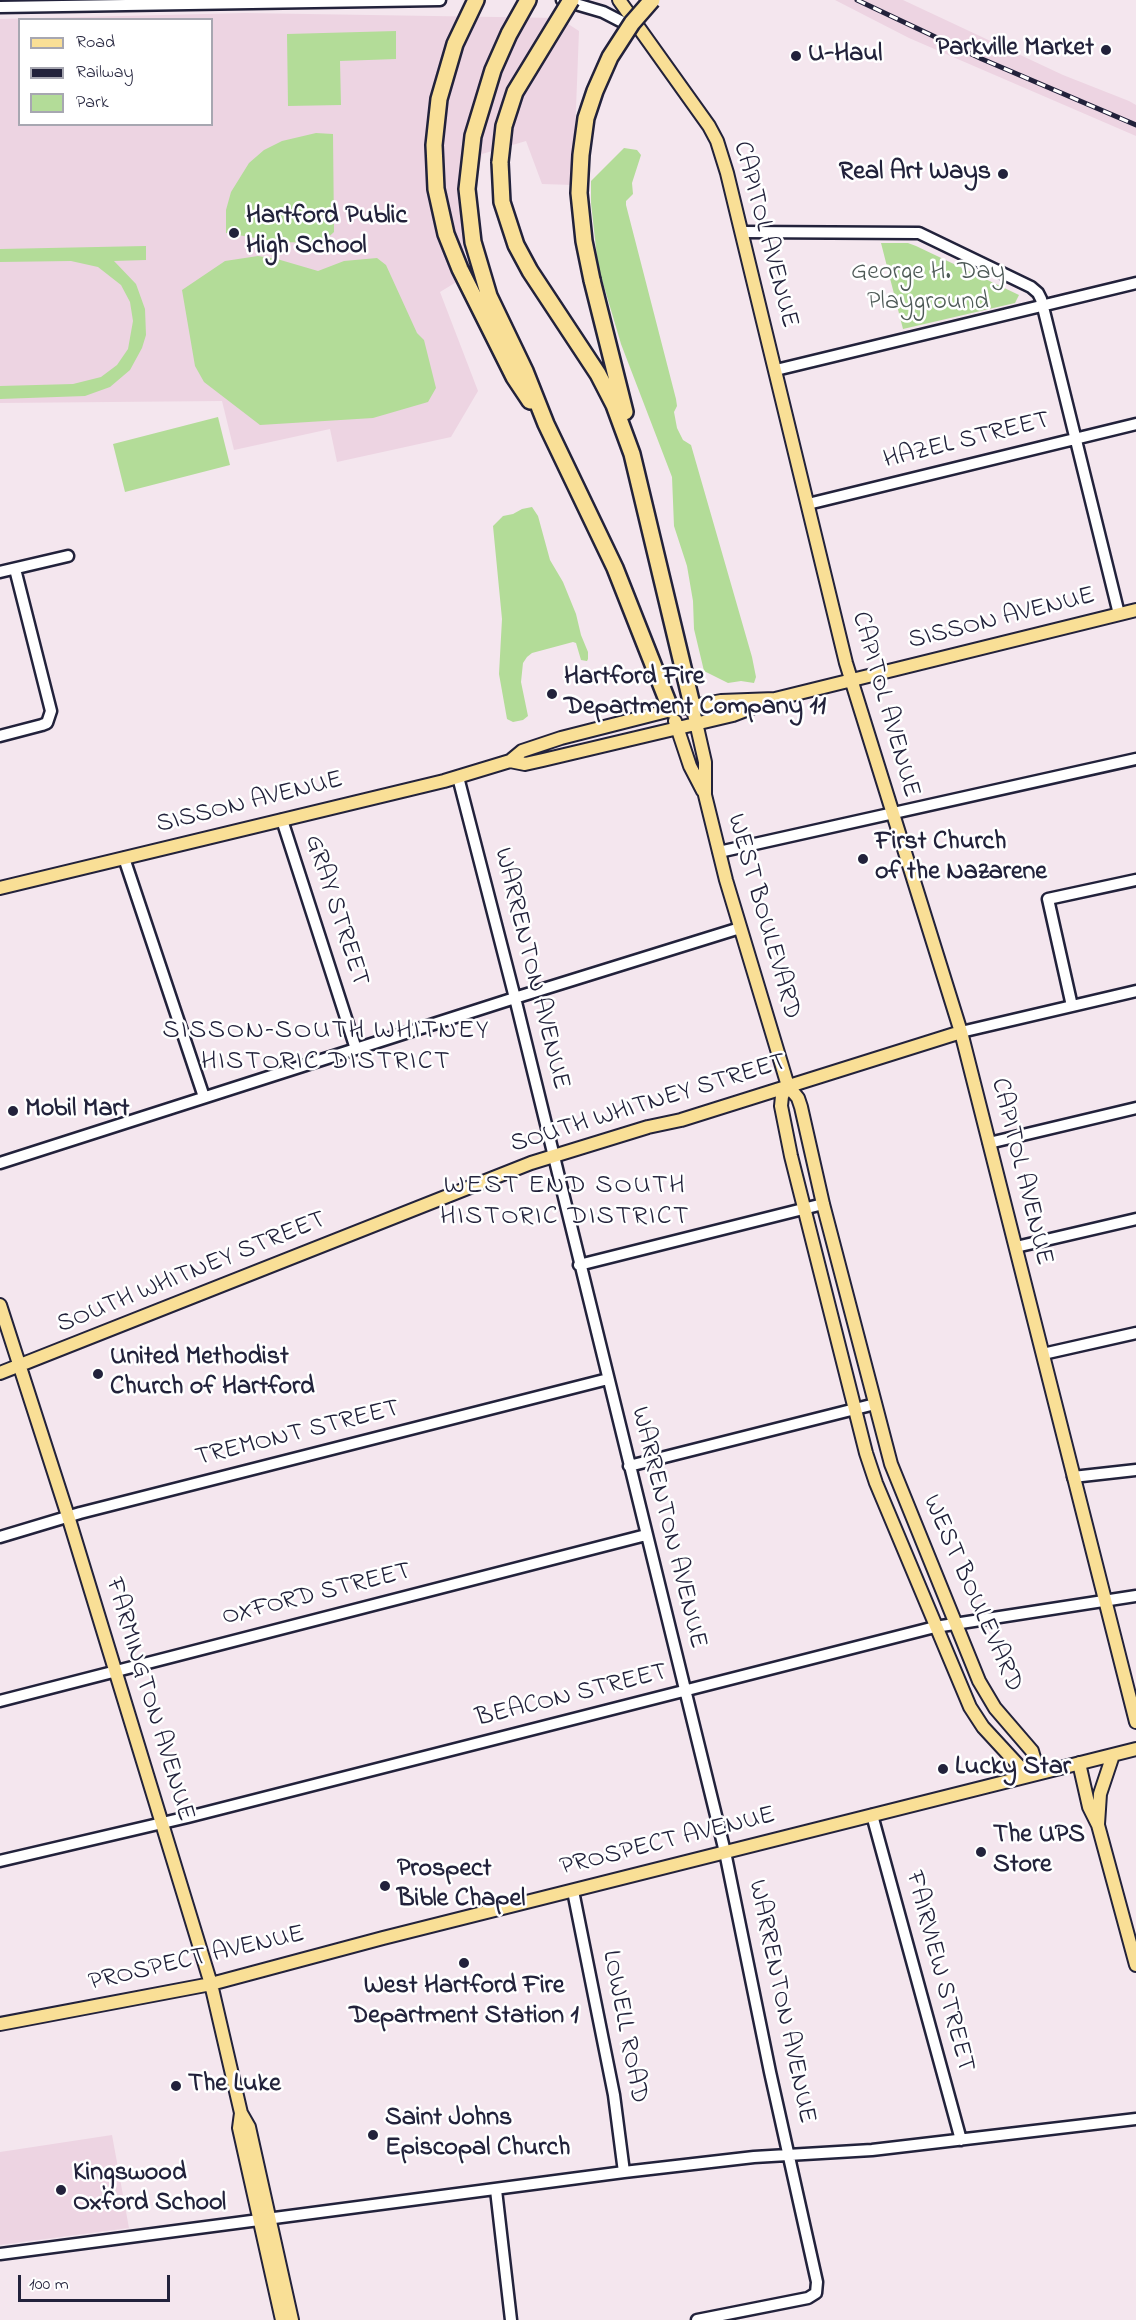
<!DOCTYPE html>
<meta charset="utf-8">
<style>
body{margin:0}
#map{position:relative;width:1136px;height:2320px;overflow:hidden;background:#f4e6ee;font-family:"Indie Flower",sans-serif}
canvas{display:block}
.legend{position:absolute;left:18px;top:18px;width:195px;height:108px;box-sizing:border-box;background:#fff;border:2px solid #a7a7b1;margin:0;padding:8px 10px;list-style:none;font-size:18px;color:#22223b}
.legend li{display:flex;align-items:center;gap:12px;height:30px}
.legend b{width:30px;border:2px solid #a7a7b1}
.scale{position:absolute;left:18px;top:2275px;width:152px;height:27px;box-sizing:border-box;border:3px solid #22223b;border-top:0;padding-left:8px;font-size:18px;line-height:21px;white-space:nowrap;color:#22223b;-webkit-text-stroke:4px #fff;paint-order:stroke}
</style>
<div id="map">
<canvas width="1136" height="2320"></canvas>
<ul class="legend">
<li><b style="height:8px;background:#f9df96"></b>Road</li>
<li><b style="height:8px;background:#22223b"></b>Railway</li>
<li><b style="height:16px;background:#b3dc98"></b>Park</li>
</ul>
<div class="scale">100 m</div>
</div>
<script>
const ctx = document.querySelector('canvas').getContext('2d');
ctx.lineJoin = 'round';
function fill(path, color) { ctx.fillStyle = color; ctx.fill(path, 'evenodd'); }
const toPath = rows => new Path2D(rows.map(r => 'M' + r).join(''));
function strokePath(path, color, width, dash) { ctx.strokeStyle = color; ctx.lineWidth = width; ctx.lineCap = dash ? 'butt' : 'round'; ctx.setLineDash(dash || []); ctx.stroke(path); }
function drawText(font, color, halo, rows, align = 'center') {
  ctx.font = font + ' "Indie Flower",sans-serif'; ctx.lineWidth = 5; ctx.setLineDash([]); ctx.textBaseline = 'middle'; ctx.strokeStyle = halo; ctx.fillStyle = color; for (const [text, x, y, turn = 0] of rows) {
    ctx.save(); ctx.translate(x, y); ctx.rotate((+turn || 0) * Math.PI / 180); ctx.textAlign = isNaN(turn) ? turn : align; if (halo) ctx.strokeText(text, 0, 0); ctx.fillText(text, 0, 0); ctx.restore();
  }
}
fill(toPath([
 [835,0,903,0,1063,75,1129,101,1136,105,1136,136,909,38],
 [245,13,559,18,579,31,573,185,542,184,526,141,482,154,458,281,440,292,478,391,451,437,337,462,330,429,234,450,222,401,0,403,0,19],
 [20,20,212,20,212,124,20,124],
 [112,2135,129,2228,0,2245,0,2152]
]), '#edd4e2');
fill(toPath([
 [396,31,396,59,340,61,341,105,288,106,287,34],
 [316,133,333,134,334,232,322,243,279,242,226,233,226,210,231,192,249,163,264,150,282,141],
 [624,148,637,150,641,155,632,183,633,194,626,201,626,205,676,399,677,406,674,412,677,428,683,440,691,445,752,657,756,677,754,683,741,681,728,683,704,671,694,629,693,601,687,566,674,526,672,477,621,344,598,266,591,203,591,181],
 [881,243,908,243,916,246,1019,295,1015,303,903,329],
 [146,246,146,260,114,261,136,284,145,309,146,335,142,348,130,370,110,387,85,396,0,399,0,386,73,384,101,377,117,365,128,349,133,321,130,302,121,285,98,267,71,261,0,262,0,249],
 [258,256,277,259,318,271,344,261,377,258,386,265,417,333,424,340,436,388,428,402,373,418,260,425,204,382,195,366,182,290,225,261],
 [218,417,230,465,125,492,113,444],
 [532,507,538,516,550,560,563,582,576,614,581,635,588,652,588,659,587,661,581,660,576,643,573,642,532,653,527,657,523,663,521,682,528,716,523,720,513,722,507,719,499,674,502,619,493,526,503,516,513,514,522,509]
]), '#b3dc98');
const minor = toPath([
 [562,0,603,12,634,28],
 [0,7,440,0],
 [742,232,919,233,1031,287,1038,293,1041,299,1119,614],
 [776,370,1136,283],
 [808,504,1136,424],
 [0,572,68,556],
 [0,736,42,725,47,723,51,711,15,569],
 [458,777,515,998,725,1852,770,2072,817,2282,816,2293,808,2298,697,2320],
 [282,820,356,1049],
 [719,852,1136,759],
 [124,858,204,1097],
 [1072,1006,1048,899,1136,880],
 [961,1032,1136,991],
 [989,1143,1136,1108],
 [0,1163,521,996,740,928],
 [1016,1247,1136,1219],
 [579,1265,823,1204],
 [1043,1354,1136,1333],
 [629,1466,875,1404],
 [1073,1477,1136,1470],
 [0,1537,80,1513,608,1379],
 [0,1701,646,1535],
 [872,1815,961,2140],
 [0,1861,188,1817,935,1627,1136,1596],
 [573,1891,614,2095,624,2172],
 [496,2190,511,2320],
 [0,2254,624,2172,754,2157,872,2150,1136,2119]
]);
const major = toPath([
 [619,0,709,126,717,141,727,173,846,663,961,1032,1136,1722],
 [692,705,705,762,705,795,726,880,788,1086,798,1098,801,1107,823,1204,891,1464,979,1681,995,1708,1032,1751,1035,1761,1033,1774,1019,1766,983,1727,970,1707,876,1483,866,1453,791,1156,781,1106,782,1096,788,1086],
 [675,721,690,766,703,791],
 [510,761,522,751,561,738,671,710,721,701,775,699,1136,610],
 [0,888,444,781,510,761,525,764,543,760,733,715,775,699],
 [0,1305,68,1516,211,1984,241,2113,249,2127,292,2320],
 [0,1373,531,1163,648,1127,681,1120,961,1032],
 [1079,1763,1089,1807,1098,1825,1136,1965],
 [1098,1824,1100,1794,1113,1755],
 [0,2024,211,1984,383,1938,1136,1749],
 [241,2113,239,2128,282,2320]
]);
const highway = toPath([
 [476,0,455,44,439,99,434,145,436,189,446,234,460,269,514,377,530,401],
 [528,0,509,34,493,70,473,136,467,189,473,242,489,296,525,371,546,424,615,568,671,710],
 [500,162,502,202,516,245,530,271,598,374,614,405,632,454,692,705],
 [592,280,625,412]
]);
strokePath(minor, '#22223b', 15);
strokePath(major, '#22223b', 16);
strokePath(highway, '#22223b', 20);
strokePath(minor, '#fff', 10);
strokePath(major, '#f9df96', 12);
strokePath(highway, '#f9df96', 15);
const rail = toPath([
 [857,0,982,59,1136,125]
]);
strokePath(rail, '#22223b', 5);
strokePath(rail, '#fff', 3, [9]);
const highwayBridge = toPath([
 [500,162,504,126,515,92,571,0],
 [592,280,584,241,579,193,581,155,586,118,595,91,610,57,632,23,652,0]
]);
strokePath(highwayBridge, '#22223b', 20, []);
strokePath(highwayBridge, '#f9df96', 15);
for (const [x, y, r, color] of [
 [1106,50,6,"#22223b"],
 [796,56,6,"#22223b"],
 [1003,174,6,"#22223b"],
 [234,233,6,"#22223b"],
 [552,694,6,"#22223b"],
 [863,859,6,"#22223b"],
 [13,1111,6,"#22223b"],
 [98,1374,6,"#22223b"],
 [943,1769,6,"#22223b"],
 [981,1852,6,"#22223b"],
 [385,1886,6,"#22223b"],
 [464,1963,6,"#22223b"],
 [176,2086,6,"#22223b"],
 [373,2135,6,"#22223b"],
 [61,2190,6,"#22223b"]
]) { const dot = new Path2D(); dot.arc(x, y, r, 0, 2 * Math.PI); ctx.fillStyle = color; ctx.fill(dot); strokePath(dot, '#fff', 2); }
drawText('bold 26px', '#22223b', '#fff', [
 ["Parkville Market",1094,50,"right"],
 ["U-Haul",808,56],
 ["Real Art Ways",991,174,"right"],
 ["Hartford Public",246,218],
 ["High School",246,248],
 ["Hartford Fire",564,679],
 ["Department Company 11",564,709],
 ["First Church",875,844],
 ["of the Nazarene",875,874],
 ["Mobil Mart",25,1111],
 ["United Methodist",110,1359],
 ["Church of Hartford",110,1389],
 ["Lucky Star",955,1769],
 ["The UPS",993,1837],
 ["Store",993,1867],
 ["Prospect",397,1871],
 ["Bible Chapel",397,1901],
 ["West Hartford Fire",464,1988,"center"],
 ["Department Station 1",464,2018,"center"],
 ["The Luke",188,2086],
 ["Saint Johns",385,2120],
 ["Episcopal Church",385,2150],
 ["Kingswood",73,2175],
 ["Oxford School",73,2205]
], 'left');
drawText('26px', '#22223b', '#fff', [
 ["CAPITOL AVENUE",764,235,75],
 ["HAZEL STREET",967,442,-14],
 ["SISSON AVENUE",1002,620,-14],
 ["CAPITOL AVENUE",884,705,74],
 ["SISSON AVENUE",250,804,-14],
 ["GRAY STREET",335,911,72],
 ["WEST BOULEVARD",762,917,74],
 ["WARRENTON AVENUE",530,969,76],
 ["SOUTH WHITNEY STREET",649,1105,-17],
 ["CAPITOL AVENUE",1020,1172,76],
 ["SOUTH WHITNEY STREET",192,1274,-22],
 ["TREMONT STREET",298,1435,-14],
 ["WARRENTON AVENUE",667,1528,76],
 ["WEST BOULEVARD",971,1594,66],
 ["OXFORD STREET",317,1596,-14],
 ["BEACON STREET",572,1697,-14],
 ["FARMINGTON AVENUE",148,1700,73],
 ["PROSPECT AVENUE",668,1843,-14],
 ["PROSPECT AVENUE",197,1960,-13],
 ["FAIRVIEW STREET",938,1972,75],
 ["WARRENTON AVENUE",780,2002,78],
 ["LOWELL ROAD",623,2027,79]
]);
drawText('26px', '#4e5a57', '#fff', [
 ["George H. Day",928,274],
 ["Playground",928,304]
]);
ctx.letterSpacing = '1.5px';
drawText('27px', '#22223b', '#fff', [
 ["SISSON–SOUTH WHITNEY",326,1033],
 ["HISTORIC DISTRICT",326,1064],
 ["WEST END SOUTH",565,1188],
 ["HISTORIC DISTRICT",565,1219]
]);
ctx.letterSpacing = '0px';
</script>
